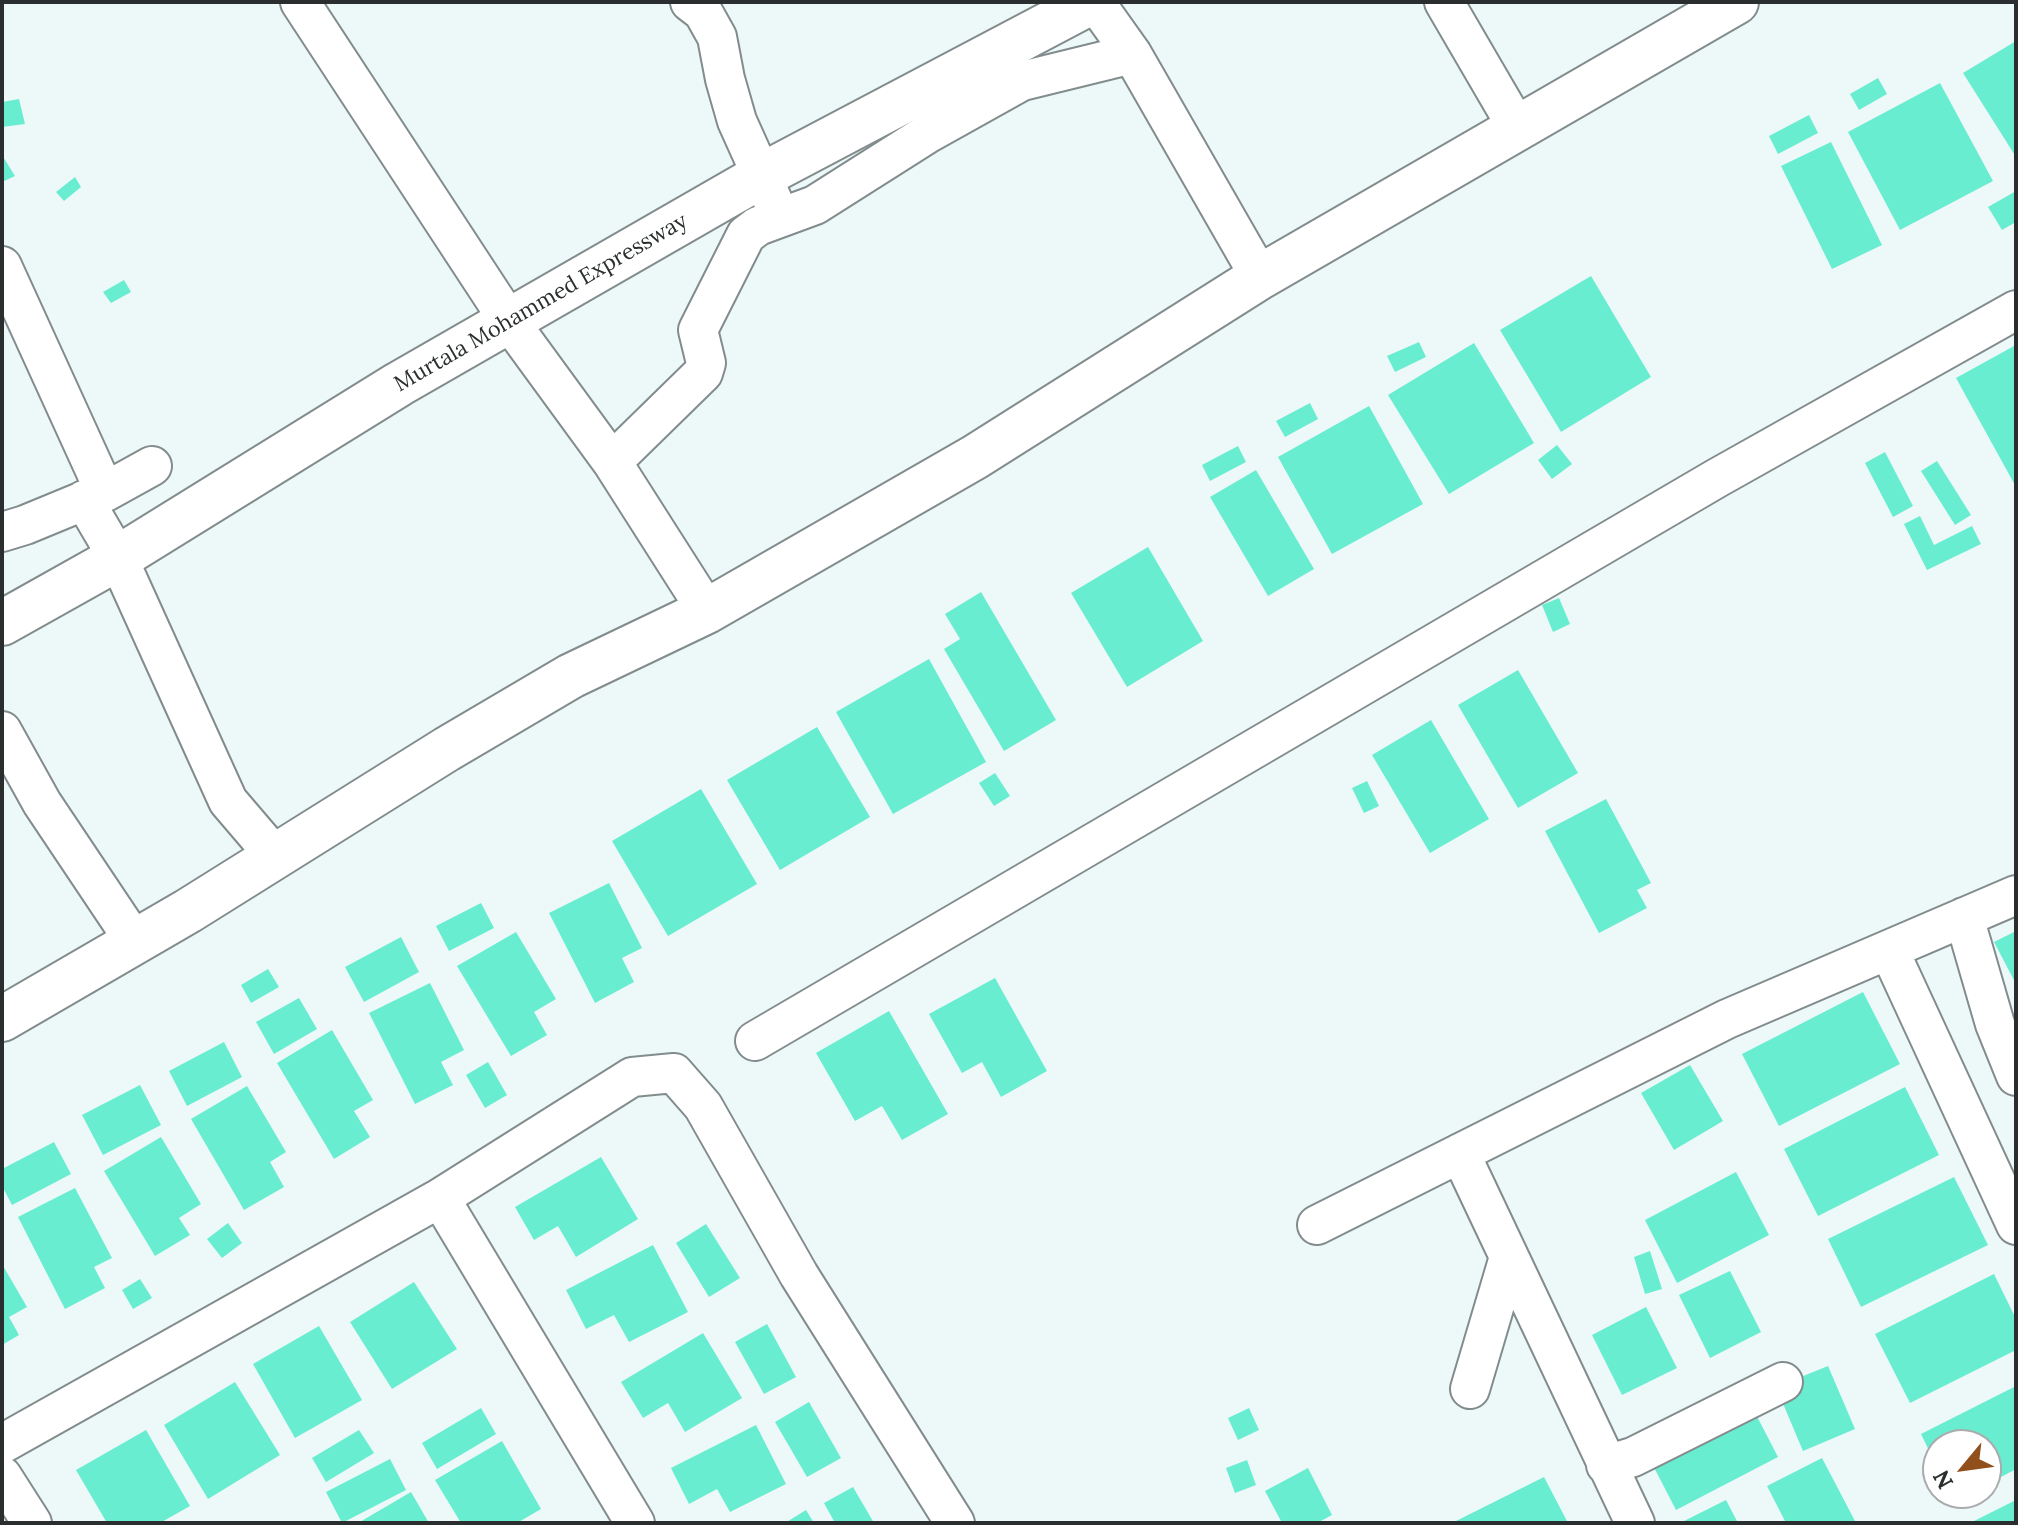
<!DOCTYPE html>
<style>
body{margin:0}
#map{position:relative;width:2018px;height:1525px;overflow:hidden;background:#edf8f9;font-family:Lora,serif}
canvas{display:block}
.frame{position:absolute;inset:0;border:4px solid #2a2e2f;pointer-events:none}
.north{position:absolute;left:1922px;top:1429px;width:80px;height:80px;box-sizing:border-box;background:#fff;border:2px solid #aaabac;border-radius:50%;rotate:241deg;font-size:22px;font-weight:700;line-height:32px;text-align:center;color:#2a2e2f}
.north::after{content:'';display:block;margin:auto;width:28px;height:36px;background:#904f1b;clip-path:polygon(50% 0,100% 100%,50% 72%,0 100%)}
</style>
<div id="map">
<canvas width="2018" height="1525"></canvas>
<div class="frame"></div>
<div class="north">N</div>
</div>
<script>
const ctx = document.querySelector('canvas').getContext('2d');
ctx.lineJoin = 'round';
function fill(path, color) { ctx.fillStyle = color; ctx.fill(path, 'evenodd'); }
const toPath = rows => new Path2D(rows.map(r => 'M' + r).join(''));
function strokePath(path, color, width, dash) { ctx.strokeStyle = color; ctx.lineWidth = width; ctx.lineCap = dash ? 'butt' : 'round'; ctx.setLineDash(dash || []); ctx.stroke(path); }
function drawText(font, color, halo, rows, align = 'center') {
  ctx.font = font + ' Lora,serif'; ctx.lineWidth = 6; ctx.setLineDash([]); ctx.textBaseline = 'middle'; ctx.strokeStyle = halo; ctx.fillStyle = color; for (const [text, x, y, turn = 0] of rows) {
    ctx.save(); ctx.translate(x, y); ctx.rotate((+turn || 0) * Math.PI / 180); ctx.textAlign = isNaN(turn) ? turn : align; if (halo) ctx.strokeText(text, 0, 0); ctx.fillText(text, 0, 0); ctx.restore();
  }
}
fill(toPath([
 [2016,41,2016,157,1963,73],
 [1878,78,1887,94,1859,110,1850,94],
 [1940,83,1993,181,1900,230,1848,132],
 [19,99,25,124,2,127,2,102],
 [1809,115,1818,133,1778,154,1769,136],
 [1831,142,1882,245,1832,269,1781,166],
 [2,155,15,176,2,182],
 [75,177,81,187,64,201,56,192],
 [2016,191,2016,222,2002,230,1988,207],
 [1591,276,1651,377,1561,432,1500,330],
 [124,280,131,292,111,303,103,292],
 [1419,342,1426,357,1395,372,1387,356],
 [1474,343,1534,443,1449,494,1388,395],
 [2014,346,2016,349,2016,487,1956,378],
 [1310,403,1318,419,1285,437,1276,421],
 [1369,406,1423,504,1332,554,1278,457],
 [1557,445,1572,464,1552,479,1538,460],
 [1238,446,1246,462,1210,481,1202,465],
 [1885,452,1913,506,1893,517,1865,463],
 [1937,461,1971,515,1955,525,1921,471],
 [1256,470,1314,569,1268,596,1210,497],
 [1920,516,1934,545,1972,526,1981,544,1927,570,1904,524],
 [1148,547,1203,641,1127,687,1071,593],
 [981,592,1056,720,1004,751,944,649,960,639,945,614],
 [1559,598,1570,624,1553,632,1542,605],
 [929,659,986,762,893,814,836,712],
 [1518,670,1578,773,1518,808,1458,705],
 [1431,720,1489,819,1430,853,1372,755],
 [817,727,870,817,780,870,727,780],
 [995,773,1010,796,994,806,979,783],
 [1367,781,1379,806,1364,813,1352,788],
 [701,789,757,884,668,936,612,841],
 [1606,799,1651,883,1637,890,1647,908,1599,933,1545,831],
 [609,883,642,948,622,958,634,982,595,1003,549,913],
 [481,903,494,928,449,951,436,926],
 [2016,931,2016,984,1994,942],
 [516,932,556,999,534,1012,547,1035,511,1056,457,966],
 [401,937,419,972,364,1002,345,967],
 [268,969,279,987,251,1003,241,985],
 [995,978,1047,1071,1001,1097,982,1062,962,1073,929,1014],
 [430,983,464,1050,441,1062,453,1085,415,1104,369,1013],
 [1863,992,1900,1064,1779,1126,1742,1054],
 [299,998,317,1029,274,1054,256,1022],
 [889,1011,948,1114,902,1140,882,1106,855,1121,816,1053],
 [332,1030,373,1100,354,1111,370,1137,334,1159,277,1063],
 [224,1042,242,1077,187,1106,169,1071],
 [488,1062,507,1095,485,1108,466,1075],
 [1690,1065,1723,1121,1674,1150,1641,1093],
 [140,1085,161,1125,103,1155,82,1115],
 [247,1086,286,1152,270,1162,284,1187,244,1210,191,1119],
 [1905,1087,1939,1155,1818,1216,1784,1149],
 [161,1137,201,1204,179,1218,190,1235,155,1256,104,1171],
 [54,1142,71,1174,12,1205,2,1186,2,1169],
 [601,1157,638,1219,576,1257,558,1226,534,1240,515,1207],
 [1736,1172,1769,1235,1677,1283,1645,1220],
 [1954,1177,1988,1245,1861,1307,1828,1239],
 [75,1188,112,1258,94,1267,105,1288,65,1309,18,1217],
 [228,1223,242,1243,222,1258,207,1239],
 [706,1224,740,1278,709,1297,676,1243],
 [653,1245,688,1312,629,1342,614,1315,586,1329,566,1290],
 [1650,1251,1662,1289,1645,1294,1634,1257],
 [2,1264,27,1307,9,1317,19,1335,2,1345],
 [1730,1271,1761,1332,1710,1358,1679,1295],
 [1994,1274,2016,1319,2016,1350,1910,1403,1875,1334],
 [140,1279,152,1298,133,1309,122,1290],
 [414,1282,457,1349,392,1389,350,1322],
 [1646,1307,1677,1368,1622,1395,1592,1335],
 [767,1324,796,1377,764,1394,735,1342],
 [319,1326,362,1400,295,1438,253,1364],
 [703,1333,742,1398,685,1432,668,1403,643,1418,621,1382],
 [1828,1366,1855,1429,1803,1451,1776,1387],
 [235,1382,280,1455,208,1499,164,1425],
 [2016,1386,2016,1469,1986,1485,1986,1445,1938,1445,1938,1469,1921,1434],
 [1748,1399,1778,1457,1676,1510,1646,1452],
 [809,1402,841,1458,807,1477,775,1422],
 [481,1408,496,1434,437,1469,422,1443],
 [1249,1408,1259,1430,1238,1440,1228,1418],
 [756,1425,786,1484,730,1512,717,1489,689,1504,671,1468],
 [146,1430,190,1506,160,1523,107,1523,76,1470],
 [359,1430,374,1453,326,1482,312,1458],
 [502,1441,541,1509,517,1523,461,1523,435,1480],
 [1822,1458,1855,1521,1786,1523,1767,1486],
 [390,1459,406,1490,342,1523,326,1492],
 [1247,1460,1256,1485,1235,1493,1226,1468],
 [1308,1468,1332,1515,1317,1523,1282,1523,1265,1491],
 [1544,1477,1568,1523,1452,1523],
 [853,1487,874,1523,835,1523,824,1503],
 [411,1492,429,1523,358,1523],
 [1726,1500,1738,1523,1680,1523],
 [2016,1500,2016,1523,1970,1523],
 [806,1510,814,1523,785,1523]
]), '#69edd1');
const minor = toPath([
 [300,2,509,321,612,462,707,611],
 [690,2,703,12,717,37,725,79,737,121,773,201],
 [1095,2,1132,54,1260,277],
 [1444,2,1518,129],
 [2,266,105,492],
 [612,462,703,373,706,363,698,330,746,235,758,226,815,205,927,134,1022,81,1132,54],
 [84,500,118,558,228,801,275,856],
 [2,532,25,525,105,492,152,466],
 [2,731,42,803,135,942],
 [1964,917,1995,1024,2016,1076],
 [1889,950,2016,1225],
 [755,1041,1717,478,2016,310],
 [1460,1153,1635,1523],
 [440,1198,635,1523],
 [1317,1225,1727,1019,2016,895],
 [1470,1389,1509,1257],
 [2,1444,440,1198,632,1077,674,1073,703,1106,799,1275,955,1523],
 [1606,1465,1633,1457,1783,1382],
 [2,1476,32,1523]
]);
const major = toPath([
 [2,623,118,558,399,384,761,176,1091,2],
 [2,1019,188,911,447,749,571,676,707,611,975,457,1260,277,1736,2]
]);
strokePath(minor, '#828c8d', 42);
strokePath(major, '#828c8d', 48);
strokePath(minor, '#fff', 38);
strokePath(major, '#fff', 44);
drawText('22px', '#2a2e2f', '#fff', [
 ["Murtala Mohammed Expressway",541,303,-30]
]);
</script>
